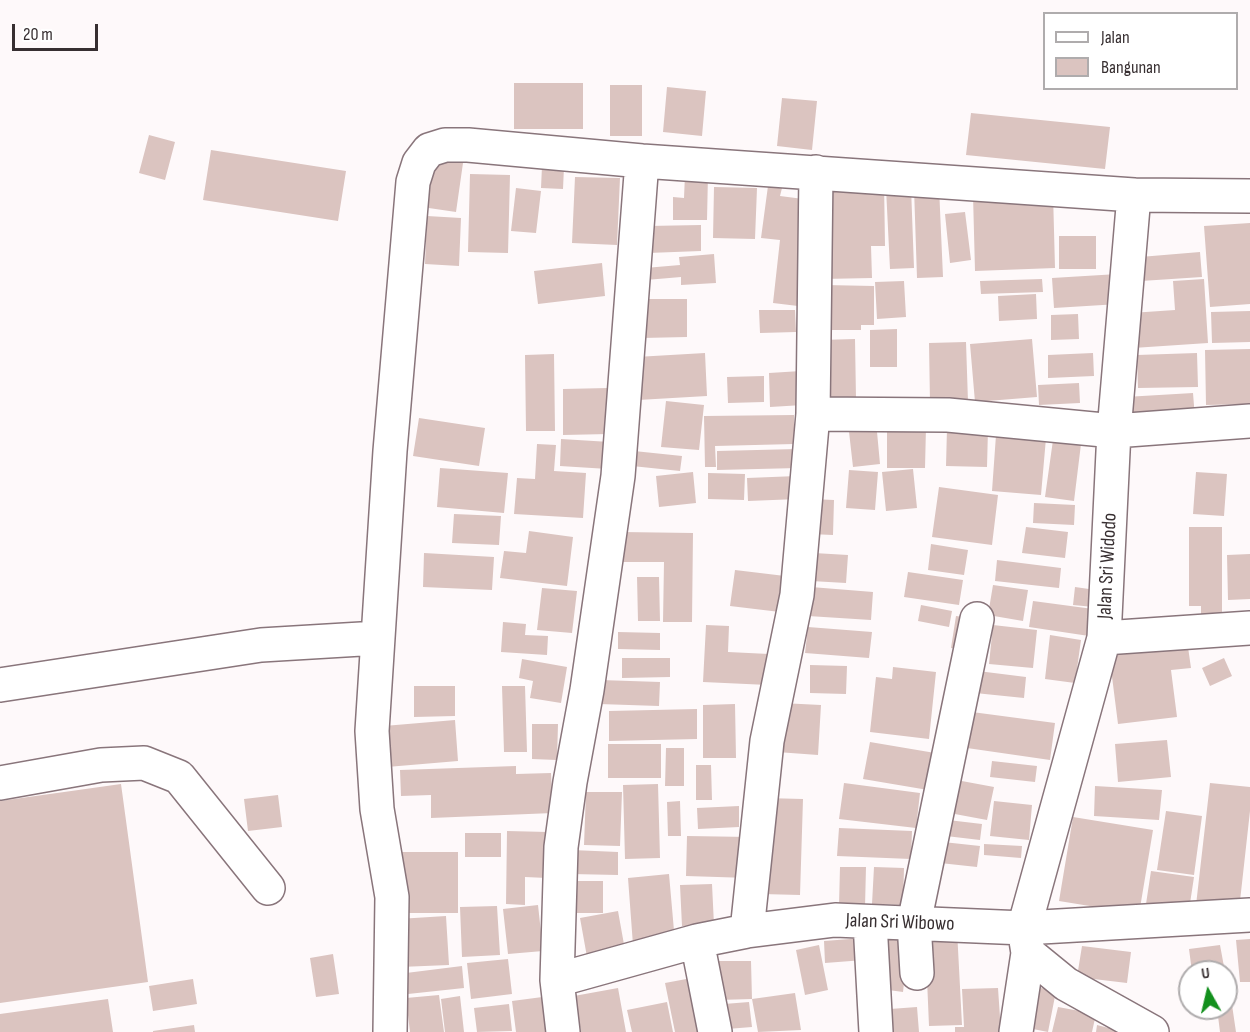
<!DOCTYPE html>
<style>
body{margin:0}
#map{position:relative;width:1250px;height:1032px;overflow:hidden;background:#fef9fa;font-family:"Sofia Sans Condensed",sans-serif}
canvas{display:block}
.legend{position:absolute;left:1043px;top:12px;width:195px;height:78px;box-sizing:border-box;background:#fff;border:2px solid #afacad;margin:0;padding:8px 10px;list-style:none;font-size:18px;color:#372f31}
.legend li{display:flex;align-items:center;gap:12px;height:30px}
.legend b{width:30px;border:2px solid #afacad}
.north{position:absolute;left:1178px;top:960px;width:60px;height:60px;box-sizing:border-box;background:#fff;border:2px solid #afacad;border-radius:50%;rotate:352deg;font-size:16px;font-weight:700;line-height:24px;text-align:center;color:#372f31}
.north::after{content:'';display:block;margin:auto;width:21px;height:27px;background:#13901d;clip-path:polygon(50% 0,100% 100%,50% 72%,0 100%)}
.scale{position:absolute;left:12px;top:24px;width:86px;height:27px;box-sizing:border-box;border:3px solid #372f31;border-top:0;padding-left:8px;font-size:18px;line-height:21px;white-space:nowrap;color:#372f31;-webkit-text-stroke:4px #fff;paint-order:stroke}
</style>
<div id="map">
<canvas width="1250" height="1032"></canvas>
<ul class="legend">
<li><b style="height:8px;background:#fff"></b>Jalan</li>
<li><b style="height:16px;background:#dbc4c0"></b>Bangunan</li>
</ul>
<div class="north">U</div>
<div class="scale">20 m</div>
</div>
<script>
const ctx = document.querySelector('canvas').getContext('2d');
ctx.lineJoin = 'round';
function fill(path, color) { ctx.fillStyle = color; ctx.fill(path, 'evenodd'); }
const toPath = rows => new Path2D(rows.map(r => 'M' + r).join(''));
function strokePath(path, color, width, dash) { ctx.strokeStyle = color; ctx.lineWidth = width; ctx.lineCap = dash ? 'butt' : 'round'; ctx.setLineDash(dash || []); ctx.stroke(path); }
function drawText(font, color, halo, rows, align = 'center') {
  ctx.font = font + ' "Sofia Sans Condensed",sans-serif'; ctx.lineWidth = 4.5; ctx.setLineDash([]); ctx.textBaseline = 'middle'; ctx.strokeStyle = halo; ctx.fillStyle = color; for (const [text, x, y, turn = 0] of rows) {
    ctx.save(); ctx.translate(x, y); ctx.rotate((+turn || 0) * Math.PI / 180); ctx.textAlign = isNaN(turn) ? turn : align; if (halo) ctx.strokeText(text, 0, 0); ctx.fillText(text, 0, 0); ctx.restore();
  }
}
fill(toPath([
 [514,83,583,83,583,129,514,129],
 [610,85,642,85,642,136,610,136],
 [667,87,706,91,702,136,663,132],
 [782,98,817,101,812,150,777,146],
 [971,113,1110,127,1105,169,966,155],
 [149,135,175,142,165,180,139,173],
 [211,150,346,171,338,221,203,200],
 [430,158,463,163,456,212,422,207],
 [542,166,564,167,563,189,541,188],
 [470,174,510,175,508,253,468,252],
 [685,174,708,174,707,220,673,220,673,197,684,198],
 [575,177,620,178,617,245,572,243],
 [884,182,885,246,871,246,872,278,823,279,821,183],
 [768,186,782,188,780,196,811,200,798,306,773,303,780,240,761,238],
 [714,187,757,188,755,239,713,238],
 [911,187,914,268,890,269,886,188],
 [939,187,943,277,917,278,914,188],
 [516,188,541,191,536,233,511,231],
 [1053,193,1055,268,975,271,973,195],
 [965,212,971,260,950,263,945,214],
 [427,216,461,218,459,266,425,264],
 [1250,223,1250,304,1210,307,1204,226],
 [701,225,701,251,648,253,648,226],
 [1059,236,1096,236,1096,269,1059,269],
 [1200,252,1202,277,1141,281,1140,257],
 [714,254,716,283,681,285,681,277,646,280,645,268,680,265,679,257],
 [602,263,605,296,538,304,534,271],
 [1118,274,1119,304,1054,308,1052,278],
 [1042,279,1043,292,981,294,980,281],
 [1204,279,1208,343,1133,348,1131,313,1175,310,1173,281],
 [904,281,906,317,877,319,875,282],
 [825,285,874,286,874,325,861,325,861,330,824,330],
 [1036,294,1037,319,999,321,998,296],
 [642,299,687,299,687,337,642,338],
 [759,310,795,310,796,332,760,333],
 [1250,311,1250,342,1212,343,1211,312],
 [1078,314,1079,339,1051,340,1051,315],
 [897,329,897,367,870,367,870,330],
 [855,339,856,399,822,400,821,340],
 [1032,339,1037,397,975,402,970,344],
 [966,342,968,402,930,403,929,343],
 [1250,349,1250,404,1206,405,1205,350],
 [705,353,707,396,638,400,636,357],
 [1093,353,1094,376,1048,378,1048,355],
 [1197,353,1198,387,1138,388,1137,355],
 [554,354,555,431,526,431,525,355],
 [801,371,803,405,770,407,769,373],
 [764,376,764,402,728,403,727,377],
 [1079,383,1080,403,1039,405,1038,385],
 [608,388,609,434,563,435,563,389],
 [1193,393,1195,418,1127,423,1125,397],
 [666,401,704,405,699,450,661,447],
 [794,415,794,444,715,446,716,467,705,467,704,416],
 [419,418,485,428,479,466,413,456],
 [876,421,880,464,853,467,848,423],
 [887,427,926,427,925,468,887,468],
 [947,428,988,429,987,467,946,466],
 [996,435,1046,438,1041,495,992,491],
 [561,439,610,442,608,469,560,466],
 [1053,440,1081,444,1074,501,1045,497],
 [537,444,556,445,554,471,586,473,583,518,514,514,517,478,535,479],
 [797,449,798,468,717,470,717,451],
 [634,451,682,456,680,471,632,466],
 [440,468,508,473,504,513,437,507],
 [913,469,917,508,886,511,882,472],
 [849,470,878,472,875,510,846,508],
 [693,472,696,503,659,507,656,476],
 [1196,472,1227,474,1224,516,1193,514],
 [708,473,745,474,744,500,708,499],
 [797,476,798,499,748,501,747,478],
 [939,487,998,495,992,545,932,537],
 [811,499,834,500,833,535,810,534],
 [1034,503,1075,505,1074,525,1033,523],
 [454,514,501,516,499,545,452,543],
 [1026,527,1068,532,1065,558,1022,553],
 [1189,527,1222,527,1222,626,1201,627,1201,606,1189,606],
 [529,531,573,537,567,586,500,578,504,551,526,553],
 [622,532,693,533,692,622,663,622,664,562,621,562],
 [931,544,968,550,964,575,928,570],
 [424,553,494,557,492,590,423,587],
 [814,553,848,555,846,583,811,581],
 [1250,554,1250,599,1228,600,1227,555],
 [997,560,1061,568,1059,588,995,581],
 [735,570,785,576,780,612,730,606],
 [908,572,963,580,959,605,904,597],
 [637,577,659,577,660,621,638,621],
 [993,585,1028,590,1023,621,988,615],
 [811,587,873,592,871,620,808,616],
 [1075,587,1096,590,1094,607,1073,605],
 [542,588,577,591,572,633,537,630],
 [1033,601,1093,609,1089,636,1029,627],
 [921,605,952,611,949,627,918,621],
 [956,616,971,618,967,650,951,648],
 [503,622,526,624,525,635,548,636,547,655,501,652],
 [706,625,729,626,728,652,769,654,768,685,703,682],
 [993,625,1037,630,1033,668,989,664],
 [808,627,872,632,869,658,805,653],
 [618,632,660,633,660,650,618,649],
 [1050,635,1081,640,1075,683,1045,679],
 [1188,647,1191,668,1171,670,1177,717,1118,724,1109,653],
 [622,658,670,658,670,677,622,678],
 [1224,658,1232,676,1210,686,1202,668],
 [522,659,567,667,561,703,530,698,533,681,519,678],
 [810,665,847,666,846,694,810,693],
 [893,667,936,672,929,739,870,732,876,677,892,679],
 [978,671,1026,677,1024,698,975,693],
 [600,680,660,682,659,706,599,704],
 [414,686,455,686,455,716,414,717],
 [502,686,525,686,527,752,504,752],
 [781,703,821,705,818,755,777,752],
 [735,704,736,758,703,758,703,705],
 [697,709,697,739,609,741,609,711],
 [972,712,1055,723,1050,760,967,748],
 [455,720,458,761,387,767,384,726],
 [532,724,558,724,557,760,532,759],
 [1167,740,1171,777,1118,782,1115,744],
 [870,742,935,753,928,790,863,779],
 [608,744,661,744,661,778,608,778],
 [666,748,684,748,684,786,665,786],
 [992,761,1037,766,1035,782,990,777],
 [696,765,711,765,712,800,696,800],
 [516,766,516,774,551,773,553,813,431,818,431,795,401,796,400,770],
 [951,779,994,787,987,820,944,812],
 [844,783,920,793,916,828,839,819],
 [1210,783,1250,787,1250,811,1239,910,1196,905],
 [121,784,148,982,0,1003,0,801],
 [658,784,660,858,625,859,623,785],
 [1095,786,1162,790,1159,820,1094,816],
 [586,792,622,792,620,846,584,845],
 [278,795,282,827,248,831,244,799],
 [765,798,803,799,800,895,762,894],
 [680,801,681,836,668,836,667,802],
 [994,801,1032,805,1029,840,990,836],
 [739,806,739,827,698,829,697,808],
 [1166,811,1202,816,1194,875,1157,870],
 [1073,817,1153,830,1139,914,1059,901],
 [948,820,982,824,980,840,946,836],
 [839,828,912,831,911,859,837,856],
 [507,831,548,832,547,878,525,877,525,905,506,904],
 [465,833,501,833,501,857,465,857],
 [687,836,750,837,749,878,686,876],
 [943,842,980,846,977,867,940,863],
 [984,844,1022,846,1021,858,984,855],
 [572,850,618,852,618,875,571,874],
 [394,852,458,852,458,913,393,913],
 [840,867,866,867,865,907,839,906],
 [874,867,904,868,903,905,872,904],
 [1151,871,1194,877,1189,910,1146,904],
 [669,874,675,942,633,945,628,878],
 [571,881,603,881,603,913,572,913],
 [712,884,714,925,682,926,680,885],
 [538,905,543,951,508,954,503,909],
 [497,906,500,955,462,957,460,907],
 [618,911,625,950,587,957,580,918],
 [446,916,449,965,400,967,398,919],
 [957,930,962,1025,929,1026,925,932],
 [881,935,909,939,903,992,874,988],
 [863,938,864,960,825,963,824,941],
 [1250,939,1250,982,1240,982,1236,940],
 [819,945,828,990,805,995,796,950],
 [1220,945,1225,972,1192,972,1189,949],
 [1082,946,1131,952,1127,983,1077,977],
 [333,954,339,994,316,997,310,958],
 [508,959,512,994,471,999,467,963],
 [717,961,751,961,752,999,718,1000],
 [462,966,464,988,408,994,406,973],
 [697,977,708,1032,675,1032,665,983],
 [193,979,197,1004,153,1011,149,986],
 [1031,986,1056,991,1048,1032,1023,1027],
 [618,988,626,1032,581,1032,574,996],
 [998,988,1001,1032,955,1032,955,1027,964,1027,962,989],
 [795,993,801,1030,758,1032,752,999],
 [439,995,444,1032,410,1032,406,998],
 [460,996,464,1032,445,1032,441,999],
 [550,996,555,1032,516,1032,512,1001],
 [108,999,113,1032,0,1032,0,1014],
 [667,1002,673,1032,632,1032,627,1010],
 [749,1002,752,1027,727,1029,724,1004],
 [509,1004,512,1031,477,1032,474,1008],
 [1232,1005,1236,1032,1220,1032,1217,1008,1226,1008,1226,1006],
 [917,1007,919,1032,892,1032,890,1009],
 [1058,1007,1096,1014,1092,1032,1052,1032],
 [194,1025,195,1032,153,1032,153,1031],
 [1097,1025,1120,1031,1120,1032,1096,1032]
]), '#dbc4c0');
const minor = toPath([
 [1134,195,1114,431,1104,638,1024,928,1028,953,1066,984,1152,1032],
 [813,414,948,415,1114,431,1250,421],
 [1104,638,1250,628],
 [0,685,261,645,378,638],
 [0,783,101,765,144,763,179,777,268,888],
 [870,922,876,1032],
 [747,931,767,741,797,595,813,414,816,172],
 [697,941,715,1032],
 [917,973,914,923,977,619],
 [557,980,697,941,747,931,835,920,1024,928,1250,915],
 [390,1032,392,897,377,809,372,731,390,451,413,182,419,163,429,150,445,145,468,145,642,161,1134,195,1250,196],
 [563,1032,557,980,561,847,570,782,587,690,618,476,642,161],
 [1016,1032,1028,953]
]);
strokePath(minor, '#89757b', 36);
strokePath(minor, '#fff', 33);
drawText('20px', '#372f31', '#fff', [
 ["Jalan Sri Widodo",1108,566,-87],
 ["Jalan Sri Wibowo",900,923,2]
]);
</script>
